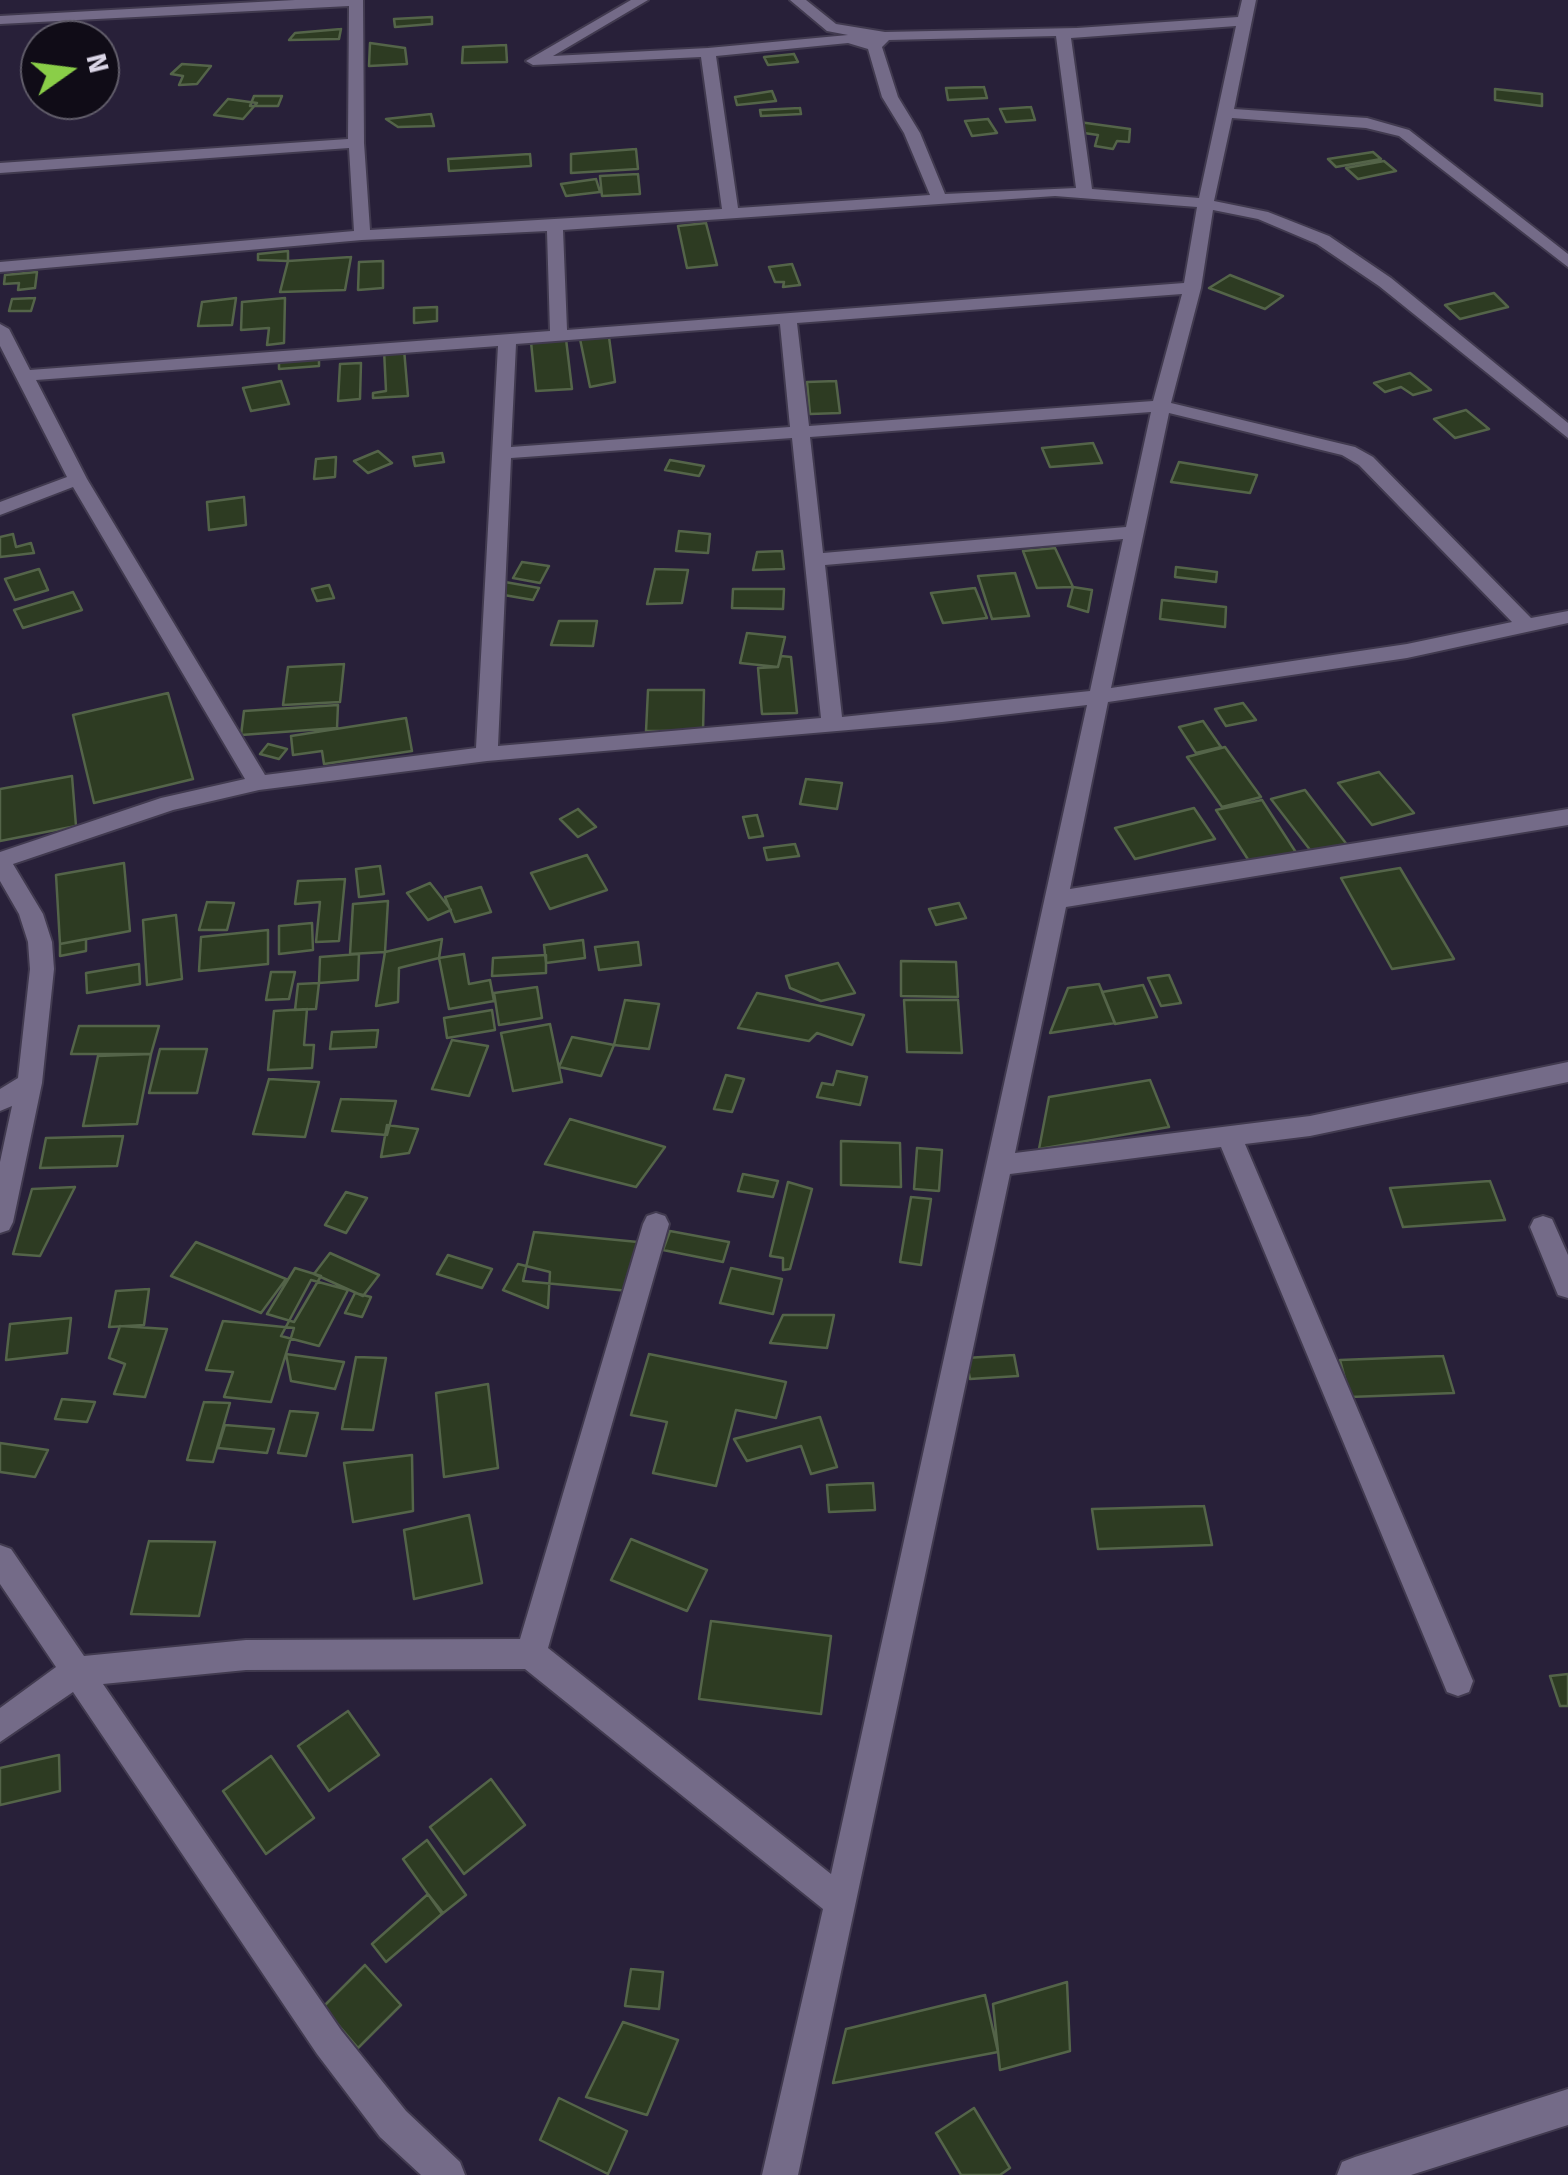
<!DOCTYPE html>
<style>
body{margin:0}
#map{position:relative;width:1568px;height:2175px;overflow:hidden;background:#282039;font-family:"Fira Sans",sans-serif}
canvas{display:block}
.north{position:absolute;left:20px;top:20px;width:100px;height:100px;box-sizing:border-box;background:#100c17;border:2px solid #615d6a;border-radius:50%;rotate:76deg;font-size:28px;font-weight:700;line-height:40px;text-align:center;color:#dbd6e7}
.north::after{content:'';display:block;margin:auto;width:35px;height:45px;background:#8ace48;clip-path:polygon(50% 0,100% 100%,50% 72%,0 100%)}
</style>
<div id="map">
<canvas width="1568" height="2175"></canvas>
<div class="north">N</div>
</div>
<script>
const ctx = document.querySelector('canvas').getContext('2d');
ctx.lineJoin = 'round';
function fill(path, color) { ctx.fillStyle = color; ctx.fill(path, 'evenodd'); }
const toPath = rows => new Path2D(rows.map(r => 'M' + r).join(''));
function strokePath(path, color, width, dash) { ctx.strokeStyle = color; ctx.lineWidth = width; ctx.lineCap = dash ? 'butt' : 'round'; ctx.setLineDash(dash || []); ctx.stroke(path); }
const building = toPath([
 [432,17,432,24,395,27,394,19,432,17],
 [341,29,339,39,289,40,295,33,341,29],
 [370,43,405,48,407,64,369,66,370,43],
 [506,45,507,62,462,63,463,47,506,45],
 [794,54,798,62,768,65,764,57,794,54],
 [182,64,211,66,197,84,179,85,183,76,171,74,182,64],
 [984,87,987,98,948,100,946,88,984,87],
 [1495,89,1542,94,1542,106,1495,100,1495,89],
 [772,91,776,101,737,105,735,97,772,91],
 [254,96,282,96,278,106,250,106,254,96],
 [228,99,257,103,243,119,214,115,228,99],
 [1031,107,1035,120,1006,122,1000,109,1031,107],
 [800,108,801,114,761,116,760,110,800,108],
 [431,114,434,126,398,127,386,119,431,114],
 [988,119,997,133,972,136,965,121,988,119],
 [1079,122,1130,129,1129,142,1117,141,1113,149,1095,146,1098,135,1077,132,1079,122],
 [636,149,638,169,571,173,571,154,636,149],
 [1373,152,1381,159,1336,167,1328,159,1373,152],
 [530,154,531,166,449,171,448,159,530,154],
 [1384,161,1396,171,1358,179,1346,168,1384,161],
 [638,174,640,194,602,196,600,176,638,174],
 [596,179,600,192,566,196,561,184,596,179],
 [706,223,717,265,687,268,678,226,706,223],
 [288,251,288,261,258,260,258,254,288,251],
 [351,257,345,290,280,292,288,261,351,257],
 [383,261,383,288,358,290,359,262,383,261],
 [792,264,800,285,783,287,784,282,775,282,769,267,792,264],
 [37,272,35,288,18,290,19,283,4,284,5,275,37,272],
 [1230,275,1283,296,1265,309,1209,288,1230,275],
 [1494,293,1508,307,1460,319,1445,305,1494,293],
 [35,298,31,311,9,311,12,299,35,298],
 [236,298,232,325,198,326,202,302,236,298],
 [285,298,284,343,267,345,269,328,241,330,242,302,285,298],
 [437,307,437,321,414,323,414,308,437,307],
 [609,337,615,382,590,387,580,339,609,337],
 [566,339,572,389,536,391,531,342,566,339],
 [404,349,408,396,373,398,373,393,386,391,384,350,404,349],
 [319,356,319,366,279,369,279,359,319,356],
 [361,363,360,399,338,401,340,364,361,363],
 [1410,373,1431,390,1413,395,1401,387,1385,392,1374,383,1410,373],
 [281,381,289,404,251,411,243,388,281,381],
 [836,381,840,413,810,414,807,382,836,381],
 [1466,410,1489,429,1455,438,1434,419,1466,410],
 [1093,443,1102,463,1050,467,1042,448,1093,443],
 [378,451,392,463,368,473,354,461,378,451],
 [442,453,444,462,415,466,413,457,442,453],
 [336,457,335,477,314,479,316,459,336,457],
 [670,460,704,466,699,476,665,470,670,460],
 [1179,462,1257,475,1250,493,1171,482,1179,462],
 [244,497,246,525,209,530,207,502,244,497],
 [679,531,710,534,708,553,676,551,679,531],
 [13,534,16,547,31,543,34,553,0,557,0,537,13,534],
 [1055,548,1073,587,1037,588,1023,551,1055,548],
 [782,551,784,569,753,570,757,552,782,551],
 [522,562,549,566,540,583,513,578,522,562],
 [1176,567,1217,572,1216,582,1175,577,1176,567],
 [39,569,48,590,15,600,5,579,39,569],
 [655,569,688,570,682,603,647,604,655,569],
 [1015,573,1029,616,992,619,978,576,1015,573],
 [505,582,539,588,533,600,498,594,505,582],
 [329,585,334,598,317,601,312,589,329,585],
 [1073,587,1092,590,1088,612,1068,606,1073,587],
 [975,588,987,618,943,623,931,593,975,588],
 [733,589,784,589,783,609,732,608,733,589],
 [73,592,82,610,23,628,14,610,73,592],
 [1162,600,1226,607,1225,627,1160,619,1162,600],
 [559,621,597,621,593,646,551,645,559,621],
 [747,633,785,637,778,667,740,663,747,633],
 [781,656,791,657,797,713,762,714,758,668,778,667,781,656],
 [344,664,340,702,283,705,288,667,344,664],
 [648,690,704,690,703,731,646,731,648,690],
 [168,693,193,779,94,803,73,715,168,693],
 [1243,703,1256,720,1226,726,1215,709,1243,703],
 [338,705,337,728,241,735,244,711,338,705],
 [406,718,412,751,324,764,322,751,293,755,291,736,406,718],
 [1203,721,1221,747,1196,753,1179,727,1203,721],
 [268,744,287,749,279,759,260,754,268,744],
 [1225,747,1261,797,1222,807,1187,757,1225,747],
 [1379,772,1414,813,1372,825,1338,783,1379,772],
 [72,776,76,826,0,841,0,789,72,776],
 [806,779,842,783,837,809,800,804,806,779],
 [1305,790,1348,846,1314,855,1271,799,1305,790],
 [1262,800,1297,854,1251,864,1216,810,1262,800],
 [1194,808,1215,839,1135,859,1115,828,1194,808],
 [578,809,596,827,578,837,560,819,578,809],
 [757,815,763,836,749,838,743,817,757,815],
 [795,844,799,856,767,860,764,848,795,844],
 [587,855,607,890,550,909,531,873,587,855],
 [124,863,130,931,60,944,56,875,124,863],
 [380,866,384,894,359,897,356,869,380,866],
 [1400,868,1454,959,1392,969,1341,878,1400,868],
 [345,879,339,941,316,942,320,902,295,904,298,881,345,879],
 [430,883,451,910,428,920,407,893,430,883],
 [481,887,491,912,455,922,445,897,481,887],
 [388,901,385,952,350,954,353,904,388,901],
 [207,902,234,903,227,930,199,930,207,902],
 [959,903,966,918,936,925,929,909,959,903],
 [176,915,182,979,147,985,143,920,176,915],
 [312,923,313,950,279,954,279,926,312,923],
 [268,930,268,964,199,971,201,937,268,930],
 [86,939,86,951,60,956,60,944,86,939],
 [442,939,439,958,399,968,398,1002,376,1006,385,952,442,939],
 [583,940,585,958,546,963,544,945,583,940],
 [638,942,641,965,599,970,595,947,638,942],
 [359,954,358,980,319,983,320,957,359,954],
 [464,954,469,984,490,980,494,1001,449,1009,439,958,464,954],
 [546,955,546,973,492,976,493,958,546,955],
 [901,961,956,962,958,997,901,996,901,961],
 [838,963,855,993,821,1001,790,988,786,976,838,963],
 [139,964,140,984,87,993,86,973,139,964],
 [271,972,295,972,289,999,266,1000,271,972],
 [1169,975,1181,1003,1161,1006,1148,978,1169,975],
 [319,983,316,1009,295,1010,298,984,319,983],
 [1099,984,1115,1023,1050,1033,1068,988,1099,984],
 [1143,985,1157,1017,1115,1024,1102,992,1143,985],
 [537,987,542,1018,499,1025,494,993,537,987],
 [757,993,864,1015,852,1045,817,1033,809,1041,738,1028,757,993],
 [625,1000,659,1004,649,1049,614,1045,625,1000],
 [904,1000,958,1000,962,1053,907,1052,904,1000],
 [307,1009,304,1045,314,1045,312,1068,268,1070,274,1011,307,1009],
 [492,1010,495,1030,447,1038,444,1018,492,1010],
 [550,1024,562,1082,513,1091,501,1033,550,1024],
 [79,1026,159,1026,151,1054,71,1054,79,1026],
 [378,1030,376,1047,330,1049,332,1032,378,1030],
 [572,1037,614,1045,601,1076,559,1067,572,1037],
 [452,1040,488,1046,469,1096,432,1089,452,1040],
 [160,1049,207,1049,197,1093,149,1093,160,1049],
 [151,1054,137,1124,83,1126,98,1056,151,1054],
 [837,1071,867,1077,860,1105,817,1097,822,1083,833,1085,837,1071],
 [726,1075,744,1079,732,1112,714,1109,726,1075],
 [269,1079,319,1082,305,1137,253,1134,269,1079],
 [1150,1080,1169,1127,1039,1149,1049,1097,1150,1080],
 [341,1099,396,1101,387,1135,332,1131,341,1099],
 [570,1119,665,1147,636,1187,545,1164,570,1119],
 [387,1125,418,1129,409,1153,381,1157,387,1125],
 [123,1136,117,1166,40,1168,46,1138,123,1136],
 [841,1141,900,1143,901,1187,841,1185,841,1141],
 [917,1148,942,1150,939,1191,914,1189,917,1148],
 [743,1174,778,1181,773,1197,738,1191,743,1174],
 [1490,1181,1505,1220,1403,1227,1390,1188,1490,1181],
 [788,1182,812,1189,790,1269,783,1270,783,1258,770,1256,788,1182],
 [75,1187,40,1256,13,1254,32,1189,75,1187],
 [346,1192,367,1198,346,1233,325,1225,346,1192],
 [911,1197,931,1199,921,1265,900,1262,911,1197],
 [670,1231,729,1242,723,1262,663,1250,670,1231],
 [534,1232,638,1242,629,1291,523,1281,534,1232],
 [196,1242,286,1279,261,1313,171,1276,196,1242],
 [330,1253,379,1275,363,1296,314,1274,330,1253],
 [448,1255,492,1269,482,1288,437,1274,448,1255],
 [518,1264,550,1272,548,1308,503,1290,518,1264],
 [295,1268,321,1276,294,1322,267,1314,295,1268],
 [731,1268,782,1279,773,1314,720,1303,731,1268],
 [311,1280,348,1290,319,1346,281,1336,311,1280],
 [149,1289,144,1325,109,1327,116,1291,149,1289],
 [355,1293,371,1297,362,1317,345,1313,355,1293],
 [783,1315,834,1315,827,1348,770,1343,783,1315],
 [71,1318,67,1353,6,1360,10,1324,71,1318],
 [223,1321,294,1328,271,1402,224,1397,233,1372,206,1370,223,1321],
 [120,1326,167,1329,145,1397,114,1394,125,1364,109,1358,120,1326],
 [286,1354,344,1362,335,1389,291,1381,286,1354],
 [649,1354,786,1382,776,1418,736,1410,716,1486,653,1473,667,1422,631,1415,649,1354],
 [1014,1355,1018,1376,970,1379,966,1358,1014,1355],
 [1443,1356,1454,1393,1350,1397,1340,1360,1443,1356],
 [356,1357,386,1358,373,1430,342,1429,356,1357],
 [488,1384,498,1468,444,1477,436,1393,488,1384],
 [62,1399,95,1402,87,1422,55,1419,62,1399],
 [204,1402,230,1403,213,1462,187,1460,204,1402],
 [290,1411,318,1413,306,1456,278,1453,290,1411],
 [820,1417,837,1467,811,1474,801,1446,747,1461,734,1439,820,1417],
 [225,1425,274,1429,267,1453,218,1448,225,1425],
 [0,1443,48,1450,35,1477,0,1472,0,1443],
 [412,1455,413,1511,353,1522,344,1463,412,1455],
 [873,1483,875,1510,829,1512,827,1485,873,1483],
 [1204,1506,1212,1545,1098,1549,1092,1509,1204,1506],
 [469,1515,482,1583,414,1599,404,1530,469,1515],
 [631,1539,707,1570,687,1611,611,1580,631,1539],
 [149,1541,215,1542,199,1616,131,1614,149,1541],
 [711,1621,831,1636,821,1714,699,1699,711,1621],
 [1568,1674,1568,1706,1560,1706,1550,1676,1568,1674],
 [348,1711,379,1755,329,1791,298,1746,348,1711],
 [59,1755,60,1791,0,1805,0,1768,59,1755],
 [271,1756,314,1818,266,1854,223,1791,271,1756],
 [491,1779,525,1825,464,1874,430,1827,491,1779],
 [427,1840,466,1895,442,1914,403,1859,427,1840],
 [428,1894,443,1913,386,1962,372,1944,428,1894],
 [365,1965,401,2005,358,2048,323,2007,365,1965],
 [631,1969,663,1972,659,2009,625,2006,631,1969],
 [1067,1982,1070,2051,1000,2070,993,2004,1067,1982],
 [985,1995,998,2052,833,2083,846,2029,985,1995],
 [623,2022,678,2040,647,2115,586,2097,623,2022],
 [559,2098,627,2131,608,2174,540,2140,559,2098],
 [974,2108,1010,2168,1000,2175,961,2175,936,2133,974,2108]
]);
fill(building, '#2d3b22');
strokePath(building, '#546449', 2.5);
const minor = toPath([
 [295,0,363,0,364,143,370,230,722,209,701,57,533,65,526,61,631,0,648,0,553,56,708,48,848,35,827,31,790,0,806,0,836,24,885,32,1077,28,1238,17,1242,0,1256,0,1234,109,1367,118,1409,130,1568,254,1568,267,1399,136,1366,128,1232,118,1214,201,1268,212,1329,236,1391,278,1568,423,1568,438,1379,286,1317,244,1258,219,1213,210,1201,288,1171,403,1355,447,1373,457,1531,618,1568,611,1568,623,1407,658,1108,702,1070,889,1568,809,1568,825,1066,907,1015,1153,1310,1116,1568,1062,1568,1082,1310,1136,1245,1144,1473,1681,1469,1692,1458,1696,1447,1692,1221,1147,1010,1174,798,2175,762,2175,823,1909,525,1669,246,1670,103,1684,341,2030,406,2111,460,2162,465,2175,421,2175,380,2137,317,2054,73,1692,0,1742,0,1708,56,1667,0,1584,0,1545,11,1549,84,1656,246,1640,520,1639,643,1224,647,1216,656,1213,665,1216,669,1224,548,1648,831,1874,1087,705,942,722,487,761,259,790,173,810,13,864,43,914,52,942,54,969,42,1083,13,1222,9,1230,0,1233,0,1162,12,1106,0,1111,0,1089,18,1078,30,969,28,942,19,914,0,881,0,852,161,798,245,779,73,487,0,515,0,502,67,477,0,346,0,324,9,329,30,370,550,331,547,231,362,240,0,272,0,262,354,231,349,148,0,173,0,163,348,139,349,6,0,24,0,16,295,0],
 [1236,26,1199,198,1092,189,1071,38,1236,26],
 [1056,36,1076,188,945,194,920,133,898,97,882,47,889,40,1056,36],
 [848,43,868,49,882,97,904,133,930,195,738,208,716,56,848,43],
 [1055,196,1197,207,1184,283,567,330,563,230,1055,196],
 [1182,294,1153,401,809,426,797,323,1182,294],
 [780,324,790,427,511,447,516,344,780,324],
 [498,346,476,748,265,775,87,479,36,380,498,346],
 [1151,412,1126,527,823,553,810,437,1151,412],
 [1169,413,1342,455,1359,465,1512,622,1407,644,1111,688,1169,413],
 [792,438,821,718,498,746,511,458,792,438],
 [1123,539,1090,691,842,717,825,565,1123,539],
 [1543,1216,1552,1219,1568,1255,1568,1298,1558,1295,1530,1227,1534,1219,1543,1216],
 [1568,2089,1568,2125,1411,2175,1337,2175,1342,2162,1355,2157,1568,2089]
]);
strokePath(minor, '#413a4f', 4);
fill(minor, '#746b88');
</script>
